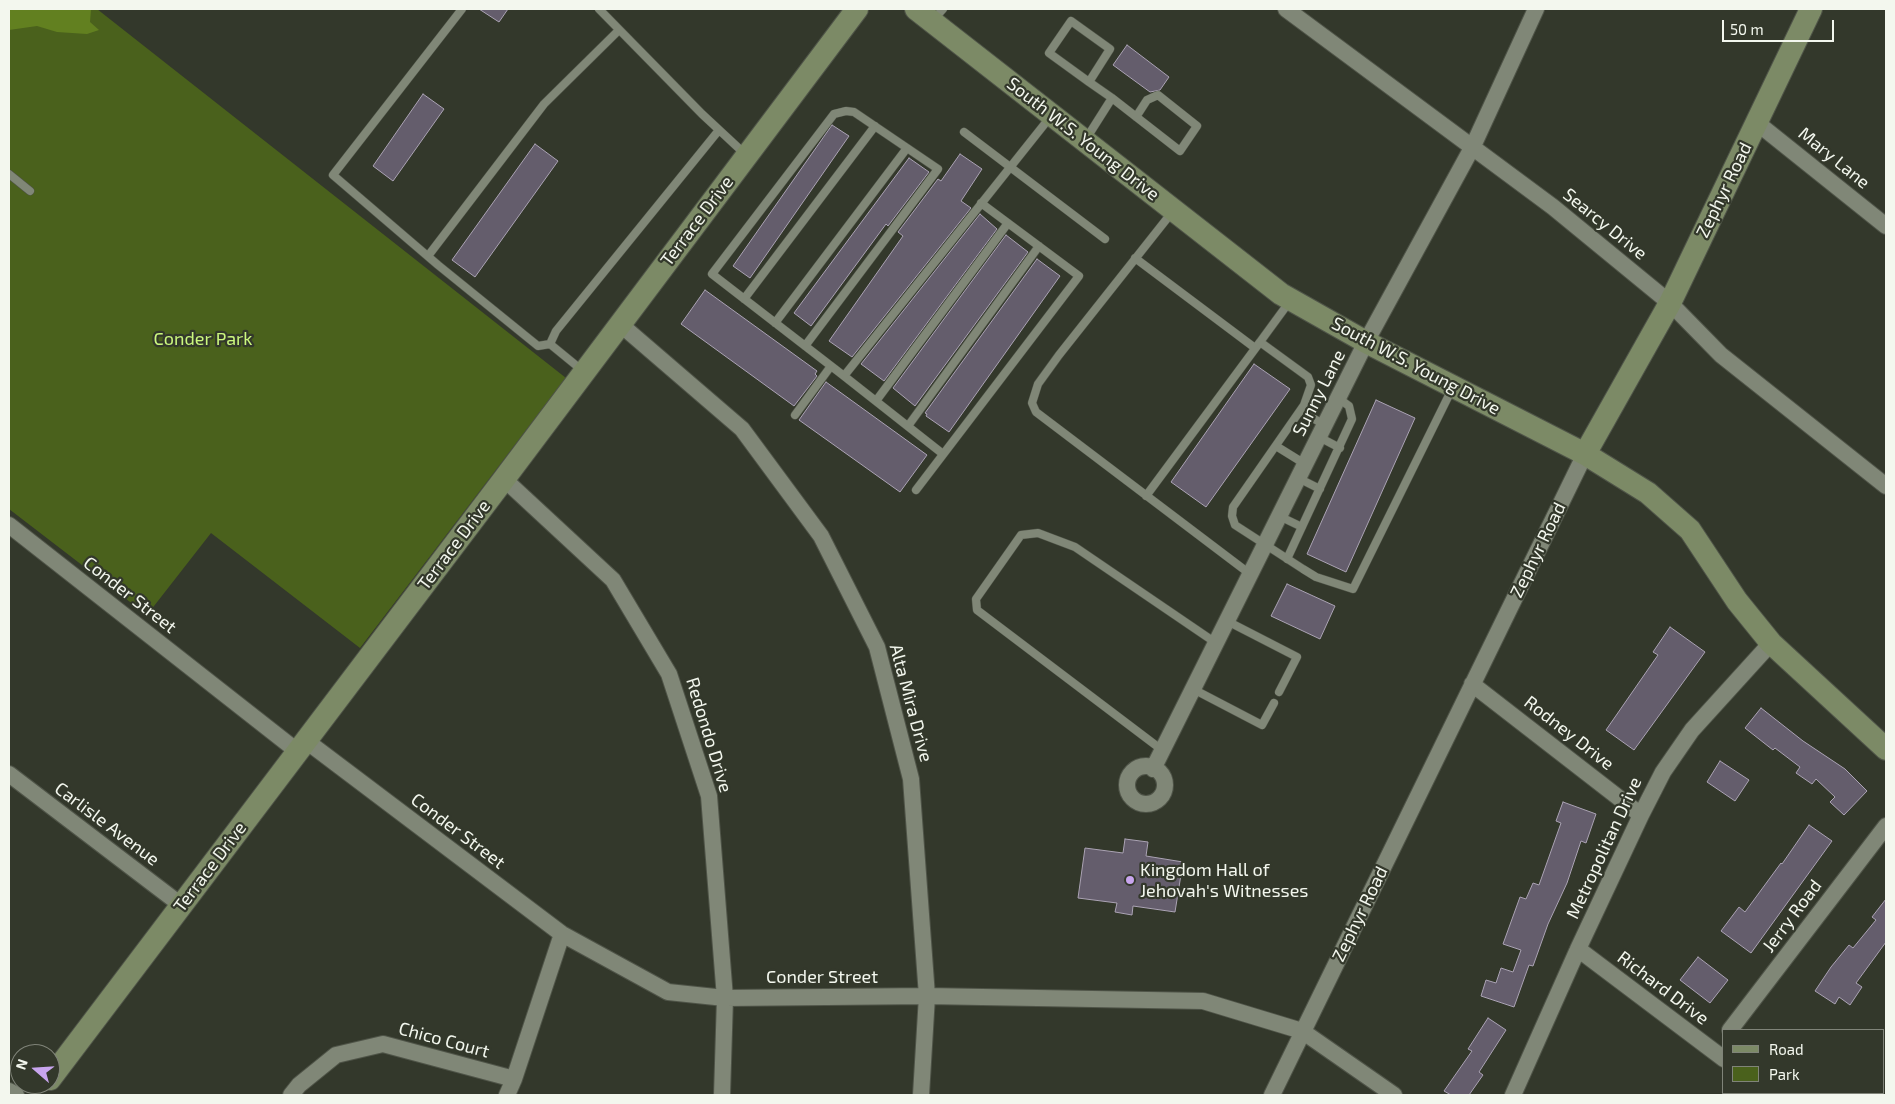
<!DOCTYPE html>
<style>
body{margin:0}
#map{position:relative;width:1895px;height:1104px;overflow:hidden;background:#33382b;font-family:"Exo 2",sans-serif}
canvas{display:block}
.frame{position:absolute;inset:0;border:10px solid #f3f7ee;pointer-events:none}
.legend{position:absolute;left:1722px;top:1029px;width:162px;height:65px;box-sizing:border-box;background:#33382b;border:1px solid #808479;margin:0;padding:6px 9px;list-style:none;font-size:15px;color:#f3f7ee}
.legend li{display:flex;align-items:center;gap:10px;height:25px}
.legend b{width:25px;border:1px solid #808479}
.north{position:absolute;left:10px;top:1044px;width:50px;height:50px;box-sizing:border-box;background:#33382b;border:1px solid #808479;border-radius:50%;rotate:289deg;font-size:14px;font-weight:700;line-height:20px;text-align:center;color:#f3f7ee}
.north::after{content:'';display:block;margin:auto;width:18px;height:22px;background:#c8a5ee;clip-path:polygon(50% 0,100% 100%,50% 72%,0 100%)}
.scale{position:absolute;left:1722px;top:20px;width:112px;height:22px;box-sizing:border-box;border:2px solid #f3f7ee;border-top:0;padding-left:6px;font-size:15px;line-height:18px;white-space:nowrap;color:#f3f7ee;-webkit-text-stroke:4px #33382b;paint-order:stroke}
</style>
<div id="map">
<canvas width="1895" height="1104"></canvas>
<div class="frame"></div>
<ul class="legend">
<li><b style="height:6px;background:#7c8a66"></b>Road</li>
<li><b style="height:14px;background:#4a611c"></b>Park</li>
</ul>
<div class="north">N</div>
<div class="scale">50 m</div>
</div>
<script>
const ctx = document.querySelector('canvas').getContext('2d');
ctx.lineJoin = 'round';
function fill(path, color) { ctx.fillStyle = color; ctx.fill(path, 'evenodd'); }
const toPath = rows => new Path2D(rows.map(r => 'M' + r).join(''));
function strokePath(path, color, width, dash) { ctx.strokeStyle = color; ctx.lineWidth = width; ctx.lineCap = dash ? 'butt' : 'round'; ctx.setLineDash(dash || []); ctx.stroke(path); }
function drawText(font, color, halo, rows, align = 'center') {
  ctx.font = font + ' "Exo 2",sans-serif'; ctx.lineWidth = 4.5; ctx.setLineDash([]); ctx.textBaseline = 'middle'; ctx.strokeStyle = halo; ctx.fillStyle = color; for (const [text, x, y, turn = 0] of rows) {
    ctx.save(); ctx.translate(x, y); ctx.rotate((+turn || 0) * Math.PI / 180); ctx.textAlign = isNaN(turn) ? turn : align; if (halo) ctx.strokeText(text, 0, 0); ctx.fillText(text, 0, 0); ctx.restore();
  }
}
fill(toPath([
 [9,9,97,9,566,378,360,648,211,533,147,615,9,509]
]), '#4a611c');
fill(toPath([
 [9,9,91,9,90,22,99,30,87,34,57,32,37,26,9,30]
]), '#628020');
const building = toPath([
 [479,9,508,9,499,22,479,9],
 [1127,45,1169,77,1160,90,1150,92,1113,65,1127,45],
 [423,94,444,109,393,181,373,166,423,94],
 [832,125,849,136,750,278,733,266,832,125],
 [535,144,558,161,475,277,452,260,535,144],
 [960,154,982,169,961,201,971,208,852,357,829,341,903,236,898,232,938,179,941,181,960,154],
 [909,158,929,172,888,226,886,224,811,326,794,313,909,158],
 [980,214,997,229,884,381,861,364,980,214],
 [1006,235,1028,252,915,406,893,388,1006,235],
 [1037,259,1060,276,949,432,926,416,927,414,925,413,1037,259],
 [705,290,817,371,815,374,817,376,794,406,681,324,705,290],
 [1254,364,1290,389,1206,507,1171,482,1254,364],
 [826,382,927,455,900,492,799,420,826,382],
 [1376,400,1415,418,1346,572,1307,554,1376,400],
 [1287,584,1335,606,1320,639,1271,616,1287,584],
 [1670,627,1705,652,1634,750,1606,730,1658,655,1653,652,1670,627],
 [1761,708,1803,741,1845,769,1867,791,1844,815,1830,802,1835,797,1816,779,1812,784,1796,773,1800,767,1775,748,1773,750,1745,728,1761,708],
 [1720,761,1749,780,1735,801,1707,782,1720,761],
 [1563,802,1596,814,1586,843,1581,841,1567,883,1548,924,1533,966,1529,965,1514,1007,1481,996,1486,980,1496,983,1501,968,1513,972,1521,950,1503,944,1520,897,1526,899,1533,883,1539,885,1561,823,1556,821,1563,802],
 [1809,825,1832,841,1751,953,1721,931,1739,907,1745,912,1781,863,1782,864,1809,825],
 [1125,839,1148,842,1146,856,1183,862,1175,912,1133,906,1132,915,1115,912,1117,903,1078,898,1085,848,1123,853,1125,839],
 [1886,899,1886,942,1856,983,1862,987,1850,1005,1839,997,1835,1004,1815,991,1831,967,1849,945,1853,948,1876,920,1872,917,1886,899],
 [1698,957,1728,980,1710,1003,1680,980,1698,957],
 [1488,1018,1506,1030,1479,1072,1483,1075,1469,1095,1451,1095,1444,1091,1472,1051,1468,1049,1488,1018]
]);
fill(building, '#645d6c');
strokePath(building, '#aba3b4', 1);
const lane = toPath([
 [462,9,333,175,438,265,538,346,550,344,583,371],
 [599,9,702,114,745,154],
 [933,20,943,9],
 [1089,82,1110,49,1071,21,1049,53,1089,82,1112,98],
 [964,132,1105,239],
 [1086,139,1112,98,1180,151,1197,126,1158,95,1147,100,1136,117],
 [9,174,30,191],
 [1173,211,1059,355,1038,384,1032,403,1036,412,1250,574],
 [428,256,544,104,619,30],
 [1135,258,1255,348],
 [744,299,875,126],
 [1290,301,1260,342,1308,377,1311,385,1304,405,1233,507,1232,516,1235,525,1303,569,1316,577,1353,589,1452,389],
 [775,323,907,148],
 [550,344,556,331,719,130],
 [805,346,938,169,854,112,846,111,834,114,712,274,844,376,1051,116],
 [844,376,943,454],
 [876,401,1008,223],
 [1300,411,1325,425],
 [795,415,831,366],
 [908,426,1039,246],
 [1319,437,1340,448],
 [1276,446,1305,464],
 [1298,478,1320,489],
 [916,490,1079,276,981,203],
 [1146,496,1260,342],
 [1279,516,1302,527],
 [1287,559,1352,419,1349,406,1338,398],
 [1227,621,1297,657,1279,692],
 [1193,689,1262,725,1274,703],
 [1162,750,977,610,976,599,1021,535,1038,533,1075,547,1216,643]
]);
const street = toPath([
 [1286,9,1553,207,1670,303,1721,355,1886,486],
 [1756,122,1886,226],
 [620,324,742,429,821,536,877,647,911,779,927,996,921,1095],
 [504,479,613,580,669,674,709,796,725,998,722,1095],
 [9,525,297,751],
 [1472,684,1641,815],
 [305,740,562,934,668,992,725,998,927,996,1203,1001,1302,1031,1394,1095],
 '1127 785a19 19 0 1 1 38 0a19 19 0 1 1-38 0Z',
 [1153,769,1366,342,1473,146,1536,9],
 [9,774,181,905],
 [1578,949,1724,1059],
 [1730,1030,1886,826],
 [9,1091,16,1095],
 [1768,1093,1771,1095],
 [291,1095,299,1085,336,1055,383,1044,514,1079],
 [507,1095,514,1079,562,934],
 [1272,1095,1585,454],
 [1513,1095,1578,949,1641,815,1663,772,1692,730,1771,643]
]);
const secondary = toPath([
 [916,9,1281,294,1366,342,1585,454,1648,493,1690,530,1737,601,1771,643,1886,749],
 [1585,454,1670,303,1811,9],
 [50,1079,504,479,857,9]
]);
strokePath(lane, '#4f5448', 9);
strokePath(street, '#4f5448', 18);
strokePath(secondary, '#4f5448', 24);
strokePath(lane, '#808777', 8);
strokePath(street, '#808777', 16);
strokePath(secondary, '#7c8a66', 22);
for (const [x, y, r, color] of [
 [1130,880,5,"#c8a5ee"]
]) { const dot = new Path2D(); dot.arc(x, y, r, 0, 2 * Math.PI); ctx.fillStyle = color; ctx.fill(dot); strokePath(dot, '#33382b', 2); }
drawText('18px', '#f3f7ee', '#33382b', [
 ["South W.S. Young Drive",1083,139,38],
 ["Mary Lane",1834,158,39],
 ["Zephyr Road",1724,190,-64],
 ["Terrace Drive",697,221,-53],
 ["Searcy Drive",1605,224,39],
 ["South W.S. Young Drive",1416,366,28],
 ["Sunny Lane",1319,393,-63],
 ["Terrace Drive",454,545,-53],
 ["Zephyr Road",1538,550,-64],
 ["Conder Street",130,595,38],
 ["Alta Mira Drive",911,703,75],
 ["Rodney Drive",1569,733,38],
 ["Redondo Drive",709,735,73],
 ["Carlisle Avenue",107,824,37],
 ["Conder Street",458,831,37],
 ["Metropolitan Drive",1604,848,-65],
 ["Terrace Drive",210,867,-53],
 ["Zephyr Road",1360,914,-64],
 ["Jerry Road",1792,916,-53],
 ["Conder Street",822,977],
 ["Richard Drive",1663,988,37],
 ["Chico Court",444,1040,15]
]);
drawText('18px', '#cbf77e', '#33382b', [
 ["Conder Park",203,339]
]);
drawText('18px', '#f3f7ee', '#33382b', [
 ["Kingdom Hall of",1140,870],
 ["Jehovah's Witnesses",1140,891]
], 'left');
</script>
